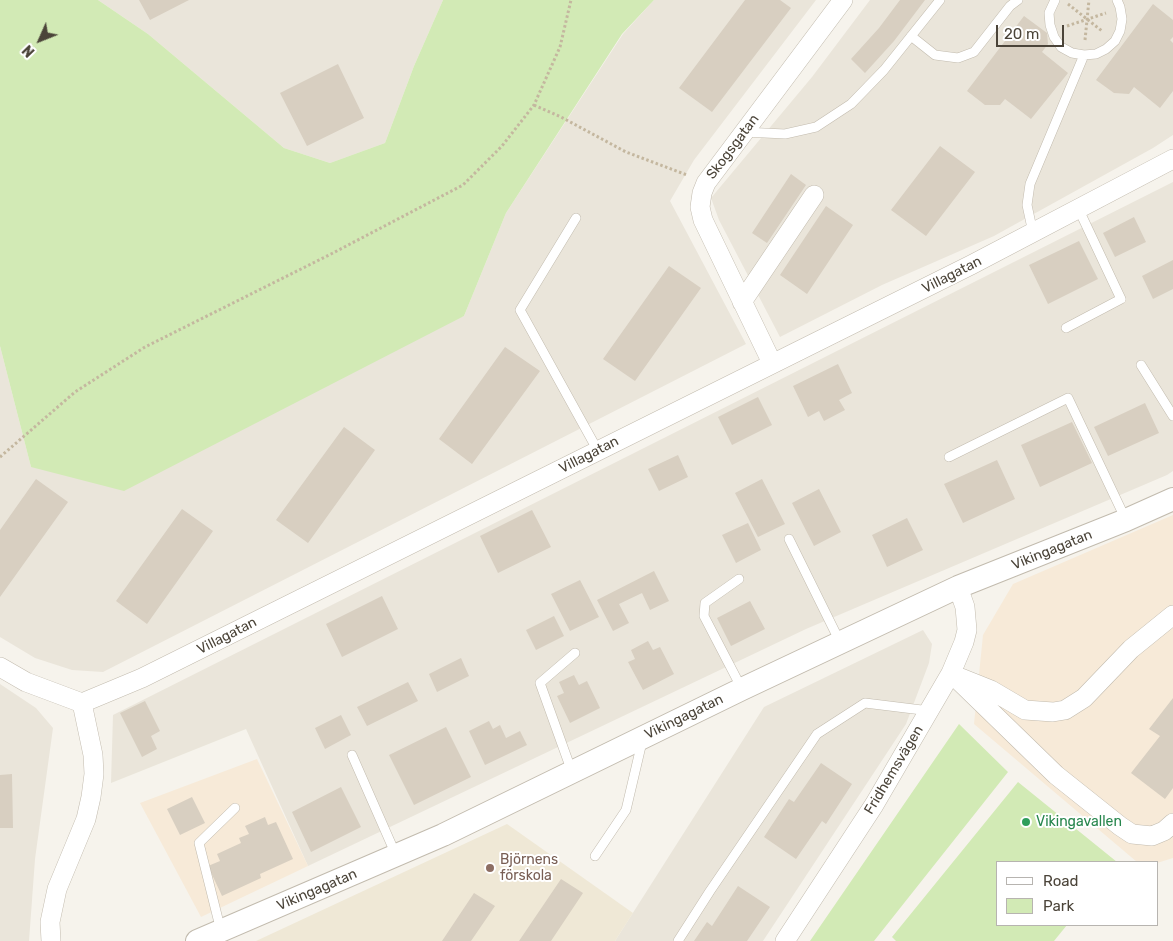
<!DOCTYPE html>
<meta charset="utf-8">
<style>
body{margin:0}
#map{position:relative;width:1173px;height:941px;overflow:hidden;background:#f6f3ec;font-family:Rubik,sans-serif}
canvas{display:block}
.legend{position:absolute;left:996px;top:861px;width:162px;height:65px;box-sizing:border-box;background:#fff;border:1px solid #b7b4b0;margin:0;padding:6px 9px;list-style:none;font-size:15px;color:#4b4439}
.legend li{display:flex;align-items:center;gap:10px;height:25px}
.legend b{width:25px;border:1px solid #b7b4b0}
.north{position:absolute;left:15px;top:15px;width:50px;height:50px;-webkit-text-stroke:4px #fff;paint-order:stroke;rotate:226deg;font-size:14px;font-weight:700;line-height:20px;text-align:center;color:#4b4439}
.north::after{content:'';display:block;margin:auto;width:18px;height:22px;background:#4b4439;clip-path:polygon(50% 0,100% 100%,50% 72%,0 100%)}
.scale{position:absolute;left:996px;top:25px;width:68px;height:22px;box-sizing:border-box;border:2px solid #4b4439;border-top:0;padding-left:6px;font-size:15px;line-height:18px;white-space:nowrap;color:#4b4439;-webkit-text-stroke:4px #fff;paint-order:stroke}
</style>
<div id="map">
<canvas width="1173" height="941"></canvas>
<ul class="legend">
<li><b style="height:6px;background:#fff"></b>Road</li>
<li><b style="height:14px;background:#d2eab5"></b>Park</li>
</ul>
<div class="north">N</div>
<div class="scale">20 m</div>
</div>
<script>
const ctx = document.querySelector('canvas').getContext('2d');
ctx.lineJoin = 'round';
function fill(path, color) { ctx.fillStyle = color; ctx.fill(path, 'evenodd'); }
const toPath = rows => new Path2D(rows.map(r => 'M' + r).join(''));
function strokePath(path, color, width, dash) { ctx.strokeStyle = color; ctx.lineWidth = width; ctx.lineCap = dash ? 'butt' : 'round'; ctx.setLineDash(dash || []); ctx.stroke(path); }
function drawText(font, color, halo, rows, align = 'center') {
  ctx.font = font + ' Rubik,sans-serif'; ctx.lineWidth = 4; ctx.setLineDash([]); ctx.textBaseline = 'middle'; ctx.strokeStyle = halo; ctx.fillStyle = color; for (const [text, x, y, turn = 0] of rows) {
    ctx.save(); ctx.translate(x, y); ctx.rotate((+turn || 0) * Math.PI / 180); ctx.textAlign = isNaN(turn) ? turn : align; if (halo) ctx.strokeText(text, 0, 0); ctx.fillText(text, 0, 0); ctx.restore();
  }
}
fill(toPath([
 [98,0,443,0,414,66,385,143,330,163,284,148,148,34],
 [654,0,816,0,694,160,670,201,746,344,103,672,72,670,35,658,0,637,0,346,31,467,464,316,506,213,623,34],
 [870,0,1173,0,1173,135,1153,148,994,236,882,285,780,337,719,220,711,198,812,77],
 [1173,182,1173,471,1167,475,806,629,308,866,246,729,111,783,113,715],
 [923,630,932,644,929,663,906,724,763,941,615,941,764,707],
 [0,684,36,708,53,728,35,859,29,941,0,941]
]), '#eae5da');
fill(toPath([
 [1173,515,1173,858,1157,863,1137,862,974,724,983,635,1013,584],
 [257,759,308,866,201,917,140,803]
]), '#f7ead8');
fill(toPath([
 [507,824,633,913,615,941,256,941]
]), '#efe8d6');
fill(toPath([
 [0,0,98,0,148,34,284,148,330,163,385,143,414,66,443,0,654,0,622,34,506,213,464,316,124,491,31,467,0,346],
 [959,724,1008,772,874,941,810,941],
 [1018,782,1117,862,997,862,997,925,1067,925,1054,941,896,941,892,937]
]), '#d2eab5');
fill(toPath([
 [139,0,189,0,150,20],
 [745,0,780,0,791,8,712,112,679,88],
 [900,0,925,0,894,41,865,73,851,59,879,28],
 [1153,4,1173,20,1173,37,1170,40,1173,43,1173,91,1160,108,1134,87,1129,94,1114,93,1096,80],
 [1024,16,1047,33,1048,44,1042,52,1068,73,1031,119,1005,99,1000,105,985,105,967,91],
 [338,64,364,118,307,146,280,93],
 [940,146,975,172,926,236,891,210],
 [791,174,806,185,767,243,752,233],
 [826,206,853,225,807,294,780,275],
 [1134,217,1146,242,1115,257,1103,233],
 [1079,241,1098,279,1048,304,1029,265],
 [1173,260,1173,289,1153,299,1142,276],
 [669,266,701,288,635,381,603,359],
 [505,347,540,371,472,464,439,439],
 [838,364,852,393,839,400,845,410,824,421,819,411,808,417,793,386],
 [758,397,772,425,732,445,718,417],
 [1145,403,1159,433,1108,456,1094,427],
 [1072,422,1092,463,1040,487,1021,445],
 [344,427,375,450,308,543,276,520],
 [678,455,688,477,659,491,648,469],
 [997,460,1015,499,963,523,944,484],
 [36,479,68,502,0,597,0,530],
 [762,479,785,524,758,537,735,493],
 [819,489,841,532,814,546,792,503],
 [182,509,213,531,147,624,116,601],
 [532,510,551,547,498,573,480,536],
 [907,518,923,550,887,567,872,535],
 [748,523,761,550,736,563,722,535],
 [654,571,669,601,650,610,642,593,619,604,629,623,613,631,597,600],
 [580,580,599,617,570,631,551,594],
 [382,596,398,629,342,657,326,624],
 [750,601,765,629,731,646,717,618],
 [554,616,564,636,536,650,526,630],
 [648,641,653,650,660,647,674,674,643,690,628,662,635,659,631,650],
 [461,658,469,676,437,692,429,674],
 [574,675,579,685,587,681,600,708,570,723,557,696,564,693,559,682],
 [408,682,418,701,367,726,357,707],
 [1173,698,1173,788,1165,799,1131,773,1160,736,1149,729],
 [145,701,160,731,151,736,157,749,142,757,120,713],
 [341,715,351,735,325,749,315,728],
 [489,721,493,729,500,725,506,738,520,731,527,745,485,765,469,731],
 [446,727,471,777,414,805,389,755],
 [821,763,852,784,826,824,822,821,796,859,764,837,789,799,794,802],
 [12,774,13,828,0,828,0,775],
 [341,787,361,827,311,852,292,812],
 [192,797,205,823,180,835,167,809],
 [265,817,268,825,276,822,293,859,260,874,261,878,222,896,208,866,220,861,217,854,241,843,239,838,249,834,245,826],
 [561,879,583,893,551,941,519,941],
 [738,886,770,907,747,941,694,941,707,922,712,926],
 [474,893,495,906,471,941,442,941]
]), '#d8cfc1');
const service = toPath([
 [1055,0,1049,13,1050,25,1054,37,1061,47,1072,53,1084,55,1096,54,1106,49,1115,41,1120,31,1122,19,1120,7,1117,0],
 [911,36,935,55,958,58,974,52,1010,6,1018,0],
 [744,132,785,134,816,127,851,104,884,70,940,0],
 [576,218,520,310,598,451],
 [1033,233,1027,205,1030,184,1084,55],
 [1066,328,1121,299,1079,210],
 [1141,365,1173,416],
 [949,457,1068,398,1126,520],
 [789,539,840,642],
 [739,579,705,603,704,616,742,689],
 [352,755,396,855],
 [572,772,540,683,575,653],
 [595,856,626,810,642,742],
 [221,931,199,843,235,808],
 [678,941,710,891,817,734,865,703,930,711]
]);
const minor = toPath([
 [742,302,814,195],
 [772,363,703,220,700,207,702,193,706,183,843,0],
 [0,667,26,682,82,703,142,678,971,265,1173,159],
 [951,673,1056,775,1120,826,1132,834,1152,836,1164,831,1173,823],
 [961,678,991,690,1025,710,1053,712,1065,710,1084,698,1131,649,1173,615],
 [51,941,50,922,57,889,86,819,91,797,94,774,93,755,82,703],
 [785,941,874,805,951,673,964,642,967,630,965,607,958,587]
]);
const tertiary = toPath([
 [197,941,443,835,742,689,958,587,1126,520,1173,499]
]);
strokePath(service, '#c2bbae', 10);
strokePath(minor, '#c2bbae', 20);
strokePath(tertiary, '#c2bbae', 24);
strokePath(toPath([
 [1068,4,1102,31],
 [1067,26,1106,13],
 [1085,40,1089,0],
 [534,105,561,117,626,152,687,175],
 [0,457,75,392,145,347,331,254,463,185,502,146,534,105,560,47,571,0]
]), '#c4b79f', 3, [2.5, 2.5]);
strokePath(service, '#fff', 9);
strokePath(minor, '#fff', 19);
strokePath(tertiary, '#fff', 22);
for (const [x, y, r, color] of [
 [1026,822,5,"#2e9e5b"],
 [490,868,5,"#8d6e63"]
]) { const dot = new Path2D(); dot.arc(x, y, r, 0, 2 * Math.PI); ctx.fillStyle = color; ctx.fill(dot); strokePath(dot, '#fff', 2); }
drawText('14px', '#4b4439', '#fff', [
 ["Skogsgatan",733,147,-53],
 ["Villagatan",952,275,-27],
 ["Villagatan",589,455,-27],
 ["Vikingagatan",1052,550,-22],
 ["Villagatan",227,636,-27],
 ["Vikingagatan",684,717,-26],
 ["Fridhemsvägen",894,770,-59],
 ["Vikingagatan",317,890,-23]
]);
drawText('14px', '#27864d', '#fff', [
 ["Vikingavallen",1036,822]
], 'left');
drawText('14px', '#785e54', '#fff', [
 ["Björnens",500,860],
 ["förskola",500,876]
], 'left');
</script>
